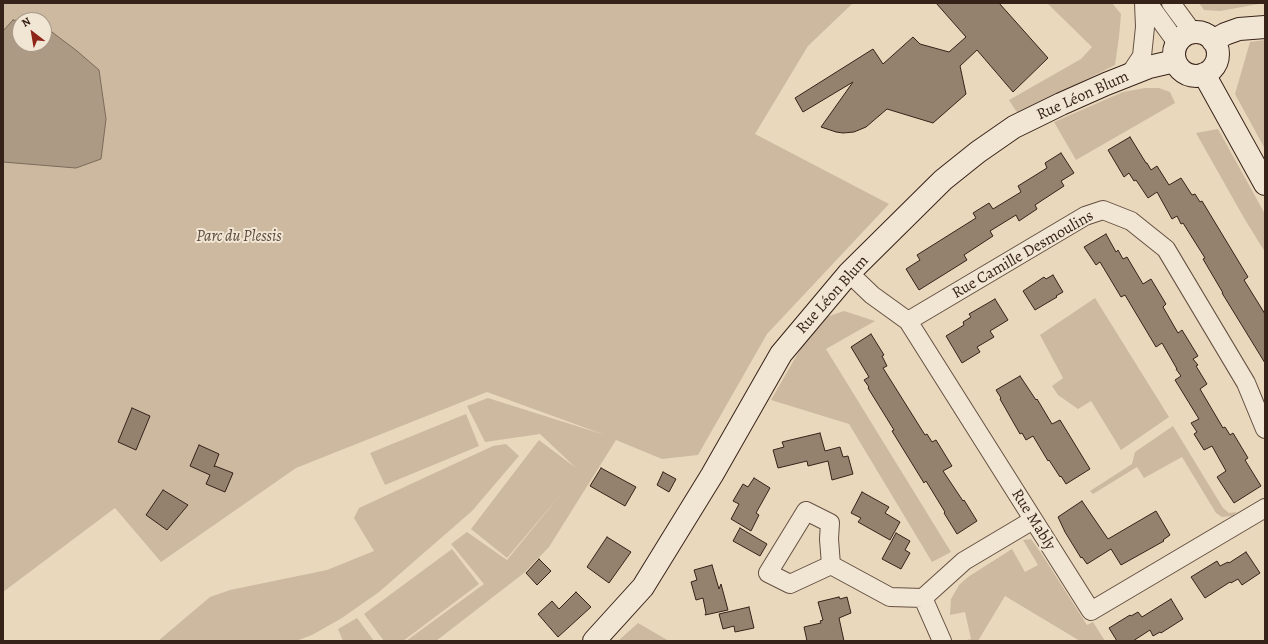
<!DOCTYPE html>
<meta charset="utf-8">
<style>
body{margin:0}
#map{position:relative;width:1268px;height:644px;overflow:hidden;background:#ead8bc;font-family:Alegreya,serif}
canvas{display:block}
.frame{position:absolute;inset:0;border:4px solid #372219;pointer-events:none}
.north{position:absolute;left:12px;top:12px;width:40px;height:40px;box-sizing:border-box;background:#f1e6d3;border:1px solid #a79889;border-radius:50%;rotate:329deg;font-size:11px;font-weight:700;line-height:16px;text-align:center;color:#372219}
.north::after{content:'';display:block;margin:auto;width:14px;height:18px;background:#8f2418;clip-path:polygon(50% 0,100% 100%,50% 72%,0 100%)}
</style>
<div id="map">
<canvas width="1268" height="644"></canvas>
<div class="frame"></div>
<div class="north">N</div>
</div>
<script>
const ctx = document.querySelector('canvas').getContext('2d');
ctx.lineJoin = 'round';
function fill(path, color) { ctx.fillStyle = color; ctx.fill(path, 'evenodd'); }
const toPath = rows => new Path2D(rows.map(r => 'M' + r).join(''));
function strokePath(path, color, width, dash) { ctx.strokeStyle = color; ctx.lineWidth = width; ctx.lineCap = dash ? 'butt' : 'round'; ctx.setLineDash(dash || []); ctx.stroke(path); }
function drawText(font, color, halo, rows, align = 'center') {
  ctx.font = font + ' Alegreya,serif'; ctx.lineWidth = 4; ctx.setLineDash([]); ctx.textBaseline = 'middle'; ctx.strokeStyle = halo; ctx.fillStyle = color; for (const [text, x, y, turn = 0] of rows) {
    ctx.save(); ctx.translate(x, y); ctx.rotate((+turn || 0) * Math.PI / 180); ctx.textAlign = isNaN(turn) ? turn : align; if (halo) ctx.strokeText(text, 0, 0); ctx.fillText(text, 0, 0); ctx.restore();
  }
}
fill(toPath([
 [3,3,853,3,808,46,755,134,889,204,767,334,698,455,662,459,616,440,549,547,524,573,436,641,406,641,484,584,451,544,467,532,507,560,561,494,507,558,471,529,539,440,576,468,540,434,485,442,467,406,488,398,605,435,487,392,296,468,161,562,115,508,3,592],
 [20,20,44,20,44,44,20,44],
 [1047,3,1112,3,1121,14,1119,37,1115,65,1018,114,1009,100,1081,59,1092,47],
 [1199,3,1264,3,1220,11,1204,10],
 [1265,40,1265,82,1264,86,1265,87,1265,149,1235,94,1250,42],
 [1145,88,1159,88,1170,92,1175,103,1076,160,1054,122,1123,92],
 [1218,129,1265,214,1265,252,1244,218,1196,133],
 [1095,298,1169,417,1121,450,1091,401,1078,409,1058,395,1052,386,1063,378,1040,335],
 [844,311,875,321,826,349,951,552,932,562,849,424,771,400,809,334,826,317],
 [466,414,479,446,385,485,370,453],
 [1173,426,1223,508,1229,513,1237,512,1232,516,1222,517,1216,513,1182,457,1144,478,1137,467,1093,494,1090,491,1132,464,1135,452],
 [506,444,519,456,472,511,379,592,342,618,312,635,296,641,158,641,210,597,230,590,327,570,374,551,354,518,359,508,493,446],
 [1031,539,1041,553,1087,625,1093,622,1105,641,1080,641,1005,596,978,641,962,641,971,639,965,612,950,615,951,599,959,585,968,577,1012,549,1025,572,1038,565,1023,540],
 [452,549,479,584,403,641,384,641,364,614],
 [357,618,374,641,343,641,338,629],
 [638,623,669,641,618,641]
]), '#ccb9a0');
const water = toPath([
 [13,20,20,21,20,44,44,44,44,26,77,51,99,70,106,119,101,159,76,168,3,162,3,31,13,20]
]);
fill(water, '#ad9a85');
strokePath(water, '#7e6a5a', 1);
const building = toPath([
 [936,3,999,3,1048,58,1013,92,977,50,960,66,966,94,933,123,887,109,866,127,854,132,843,133,836,132,821,127,853,82,803,112,795,98,873,49,883,64,913,37,920,44,949,52,966,37,936,3],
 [1130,137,1146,163,1147,163,1151,170,1157,166,1169,185,1181,178,1192,195,1195,194,1200,202,1202,201,1248,277,1244,280,1265,314,1265,363,1222,293,1223,293,1203,259,1205,258,1183,223,1181,224,1177,216,1172,219,1157,192,1148,198,1136,180,1134,181,1129,173,1124,177,1108,150,1130,137],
 [1061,153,1074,173,1061,181,1064,186,1035,205,1037,209,1019,221,1016,215,990,231,993,236,964,255,967,260,919,290,906,269,920,260,917,255,976,218,973,213,989,203,993,209,1021,192,1018,186,1047,168,1045,163,1061,153],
 [1106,234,1116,252,1118,250,1123,259,1127,257,1143,284,1151,279,1166,304,1163,307,1178,333,1182,330,1198,356,1193,359,1198,365,1196,366,1207,384,1200,389,1223,428,1225,427,1230,435,1233,433,1248,458,1245,460,1261,486,1234,503,1217,477,1226,471,1212,446,1204,450,1194,434,1197,432,1191,423,1199,419,1175,380,1181,376,1176,369,1177,369,1162,343,1156,347,1125,295,1121,297,1100,262,1096,265,1084,247,1106,234],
 [1053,275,1063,292,1056,296,1057,297,1035,310,1023,291,1044,277,1046,279,1053,275],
 [995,299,1008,320,990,331,994,337,977,347,980,352,962,363,946,336,964,325,963,322,971,317,969,314,995,299],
 [871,334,884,355,882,356,887,366,883,368,925,435,927,434,932,442,936,440,952,466,943,471,963,501,964,500,977,521,957,534,944,513,945,512,926,481,924,483,892,431,894,430,868,388,869,387,864,380,869,377,851,347,871,334],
 [1020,376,1036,400,1037,399,1052,424,1060,420,1090,469,1066,484,1061,476,1060,477,1049,460,1048,461,1033,436,1026,440,1022,433,1020,434,1000,399,1001,398,996,390,1020,376],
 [132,408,150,416,136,450,118,442,132,408],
 [820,433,825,451,840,447,843,457,848,456,853,474,832,480,828,461,808,466,807,461,778,468,773,450,784,447,782,442,820,433],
 [199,445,219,454,214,467,215,466,233,473,225,492,206,484,210,475,190,466,199,445],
 [601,468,636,487,625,506,590,486,601,468],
 [663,472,676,479,669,492,657,485,663,472],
 [754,478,770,488,756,513,759,515,751,531,731,519,739,504,733,501,743,484,748,487,754,478],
 [163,490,188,505,167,530,146,515,163,490],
 [862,492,889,507,885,513,900,522,890,540,858,522,861,518,851,513,862,492],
 [1082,501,1108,539,1156,511,1170,535,1163,540,1164,541,1121,565,1111,549,1087,564,1082,557,1081,558,1065,532,1058,517,1082,501],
 [740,528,767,544,760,556,733,541,740,528],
 [896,533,910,541,905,550,910,553,901,569,882,559,896,533],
 [607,537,631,552,609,583,587,567,607,537],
 [1246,552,1260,573,1242,585,1238,579,1231,583,1230,582,1205,598,1191,577,1217,561,1220,566,1228,562,1229,563,1246,552],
 [539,559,551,571,537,585,526,573,539,559],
 [712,565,719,589,721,584,728,610,705,615,706,613,703,598,696,600,691,582,697,580,694,570,712,565],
 [576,592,591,607,558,637,538,614,552,601,559,609,576,592],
 [839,597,840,599,847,597,851,613,839,618,844,641,807,641,804,627,821,623,820,621,823,620,818,602,839,597],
 [1171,599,1183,619,1161,633,1160,632,1153,636,1150,630,1133,641,1117,641,1109,628,1130,615,1131,616,1138,612,1142,617,1171,599],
 [749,607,754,628,735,632,734,626,723,629,719,614,749,607]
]);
fill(building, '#94816e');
strokePath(building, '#372219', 1);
const street = toPath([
 [1148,3,1177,43],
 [1171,3,1193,33],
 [1130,74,1142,56,1145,27,1144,3],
 [849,273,872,295,908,321,1091,611,1265,508],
 [908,321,1085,216,1103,210,1131,221,1166,249,1246,383,1265,429],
 [806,511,830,523,829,539,831,565,790,584,768,573,806,511],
 [831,565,890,597,923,598,942,641],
 [923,598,964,561,1033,520]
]);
const secondary = toPath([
 '1174 54a22 22 0 1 1 44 0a22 22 0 1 1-44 0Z',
 [1213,41,1225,34,1239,29,1265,27],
 [1204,74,1265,184],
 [594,641,643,587,712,475,781,354,849,273,943,180,978,152,1014,127,1061,104,1106,84,1149,67,1175,61]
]);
strokePath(street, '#645042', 20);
strokePath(secondary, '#372219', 24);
strokePath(street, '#f1e6d3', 18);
strokePath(secondary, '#f1e6d3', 22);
drawText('16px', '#372219', '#f1e6d3', [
 ["Rue Léon Blum",1083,96,-24],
 ["Rue Camille Desmoulins",1023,255,-30],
 ["Rue Léon Blum",833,295,-48],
 ["Rue Mably",1033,520,58]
]);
drawText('italic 16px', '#5c483b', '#f1e6d3', [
 ["Parc du Plessis",239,237]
]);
</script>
